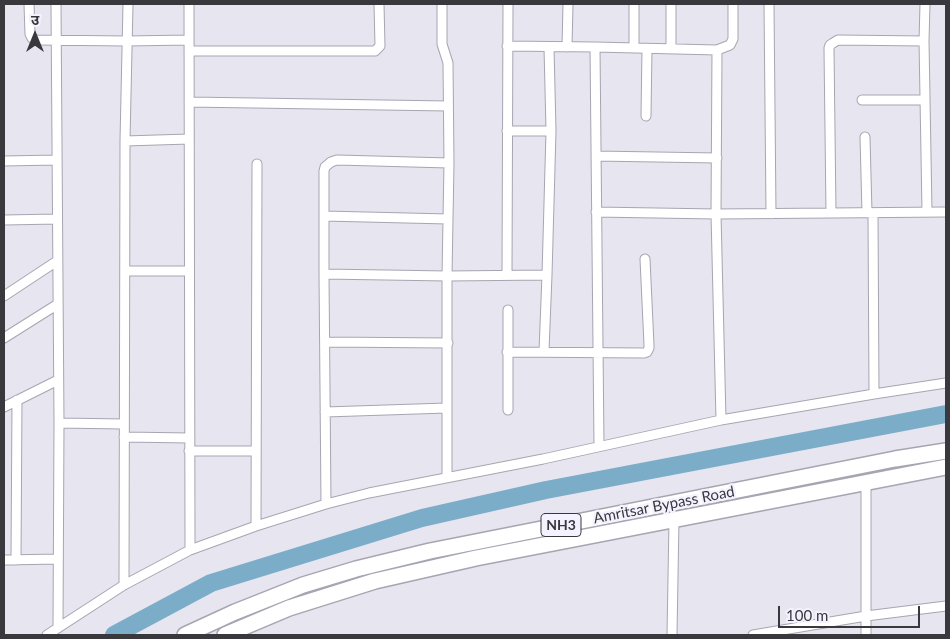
<!DOCTYPE html>
<meta charset="utf-8">
<style>
body{margin:0}
#map{position:relative;width:950px;height:639px;overflow:hidden;background:#e6e5f0;font-family:Lato,"Noto Sans Devanagari",sans-serif}
canvas{display:block}
.frame{position:absolute;inset:0;border:5px solid #39383d;pointer-events:none}
.north{position:absolute;left:10px;top:10px;width:50px;height:50px;-webkit-text-stroke:4px #f3f2fe;paint-order:stroke;rotate:0deg;font-size:14px;font-weight:700;line-height:20px;text-align:center;color:#39383d}
.north::after{content:'';display:block;margin:auto;width:18px;height:22px;background:#39383d;clip-path:polygon(50% 0,100% 100%,50% 72%,0 100%)}
.scale{position:absolute;left:778px;top:606px;width:142px;height:22px;box-sizing:border-box;border:2px solid #39383d;border-top:0;padding-left:6px;font-size:15px;line-height:18px;white-space:nowrap;color:#39383d;-webkit-text-stroke:4px #f3f2fe;paint-order:stroke}
</style>
<div id="map">
<canvas width="950" height="639"></canvas>
<div class="frame"></div>
<div class="north">उ</div>
<div class="scale">100 m</div>
</div>
<script>
const ctx = document.querySelector('canvas').getContext('2d');
ctx.lineJoin = 'round';
const toPath = rows => new Path2D(rows.map(r => 'M' + r).join(''));
function strokePath(path, color, width, dash) { ctx.strokeStyle = color; ctx.lineWidth = width; ctx.lineCap = dash ? 'butt' : 'round'; ctx.setLineDash(dash || []); ctx.stroke(path); }
function drawText(font, color, halo, rows, align = 'center') {
  ctx.font = font + ' Lato,sans-serif'; ctx.lineWidth = 4.5; ctx.setLineDash([]); ctx.textBaseline = 'middle'; ctx.strokeStyle = halo; ctx.fillStyle = color; for (const [text, x, y, turn = 0] of rows) {
    ctx.save(); ctx.translate(x, y); ctx.rotate((+turn || 0) * Math.PI / 180); ctx.textAlign = isNaN(turn) ? turn : align; if (halo) ctx.strokeText(text, 0, 0); ctx.fillText(text, 0, 0); ctx.restore();
  }
}
strokePath(toPath([
 [114,635,211,583,422,518,546,490,946,414]
]), '#7badc8', 18);
const street = toPath([
 [29,4,30,34,32,38,36,40,127,41,189,40],
 [56,4,59,423,58,628],
 [189,4,190,550],
 [442,4,442,44,448,63,449,163,447,276,447,477],
 [769,4,771,214],
 [925,4,924,41,927,212],
 [507,46,595,47,717,50,730,45,733,39,733,4],
 [567,47,568,4],
 [595,47,599,446],
 [634,48,634,4],
 [671,49,671,4],
 [717,50,716,214,721,420],
 [189,51,375,51,380,46,379,4],
 [862,100,925,100],
 [189,102,448,106],
 [646,116,647,49],
 [507,131,551,131],
 [865,137,867,213],
 [125,141,189,139],
 [596,156,717,158],
 [4,161,57,160],
 [596,212,716,214,946,212],
 [831,213,829,48,830,45,833,43,838,40,924,41],
 [873,213,874,394],
 [324,216,448,219],
 [4,220,57,219],
 [125,271,189,271],
 [324,274,447,276,547,275],
 [507,275,508,4],
 [4,296,57,261],
 [4,338,58,304],
 [325,342,448,343],
 [544,351,547,275,551,131,549,47],
 [507,352,644,353,647,352,649,348,649,345,645,259],
 [4,407,58,380],
 [508,410,508,310],
 [325,412,447,408],
 [59,423,124,424],
 [124,437,190,438],
 [189,451,256,451],
 [866,482,866,635],
 [326,504,324,274,324,171,325,167,331,162,337,160,449,163],
 [256,526,257,164],
 [4,560,58,559],
 [16,560,17,400],
 [124,585,125,141,128,4],
 [47,635,124,585,190,550,256,526,326,504,369,493,543,459,721,420,874,394,946,383],
 [672,635,674,520],
 [753,635,866,616,946,606]
]);
const highway = toPath([
 [185,635,235,612,303,585,356,569,430,551,895,459,946,451],
 [225,635,289,608,375,581,476,558,946,467]
]);
strokePath(street, '#a7a5b1', 11);
strokePath(highway, '#a7a5b1', 18);
strokePath(street, '#fff', 9);
strokePath(highway, '#fff', 15);
for (const [x, y, w] of [
 [561,525,40]
]) { const box = new Path2D(); box.roundRect(x - w / 2, y - 11.5, w, 23, 4); ctx.fillStyle = '#f3f2fe'; ctx.fill(box); strokePath(box, '#39383d', 1); }
drawText('bold 14px', '#39383d', null, [
 ["NH3",561,525]
]);
drawText('15px', '#39383d', '#f3f2fe', [
 ["Amritsar Bypass Road",664,505,-11]
]);
</script>
